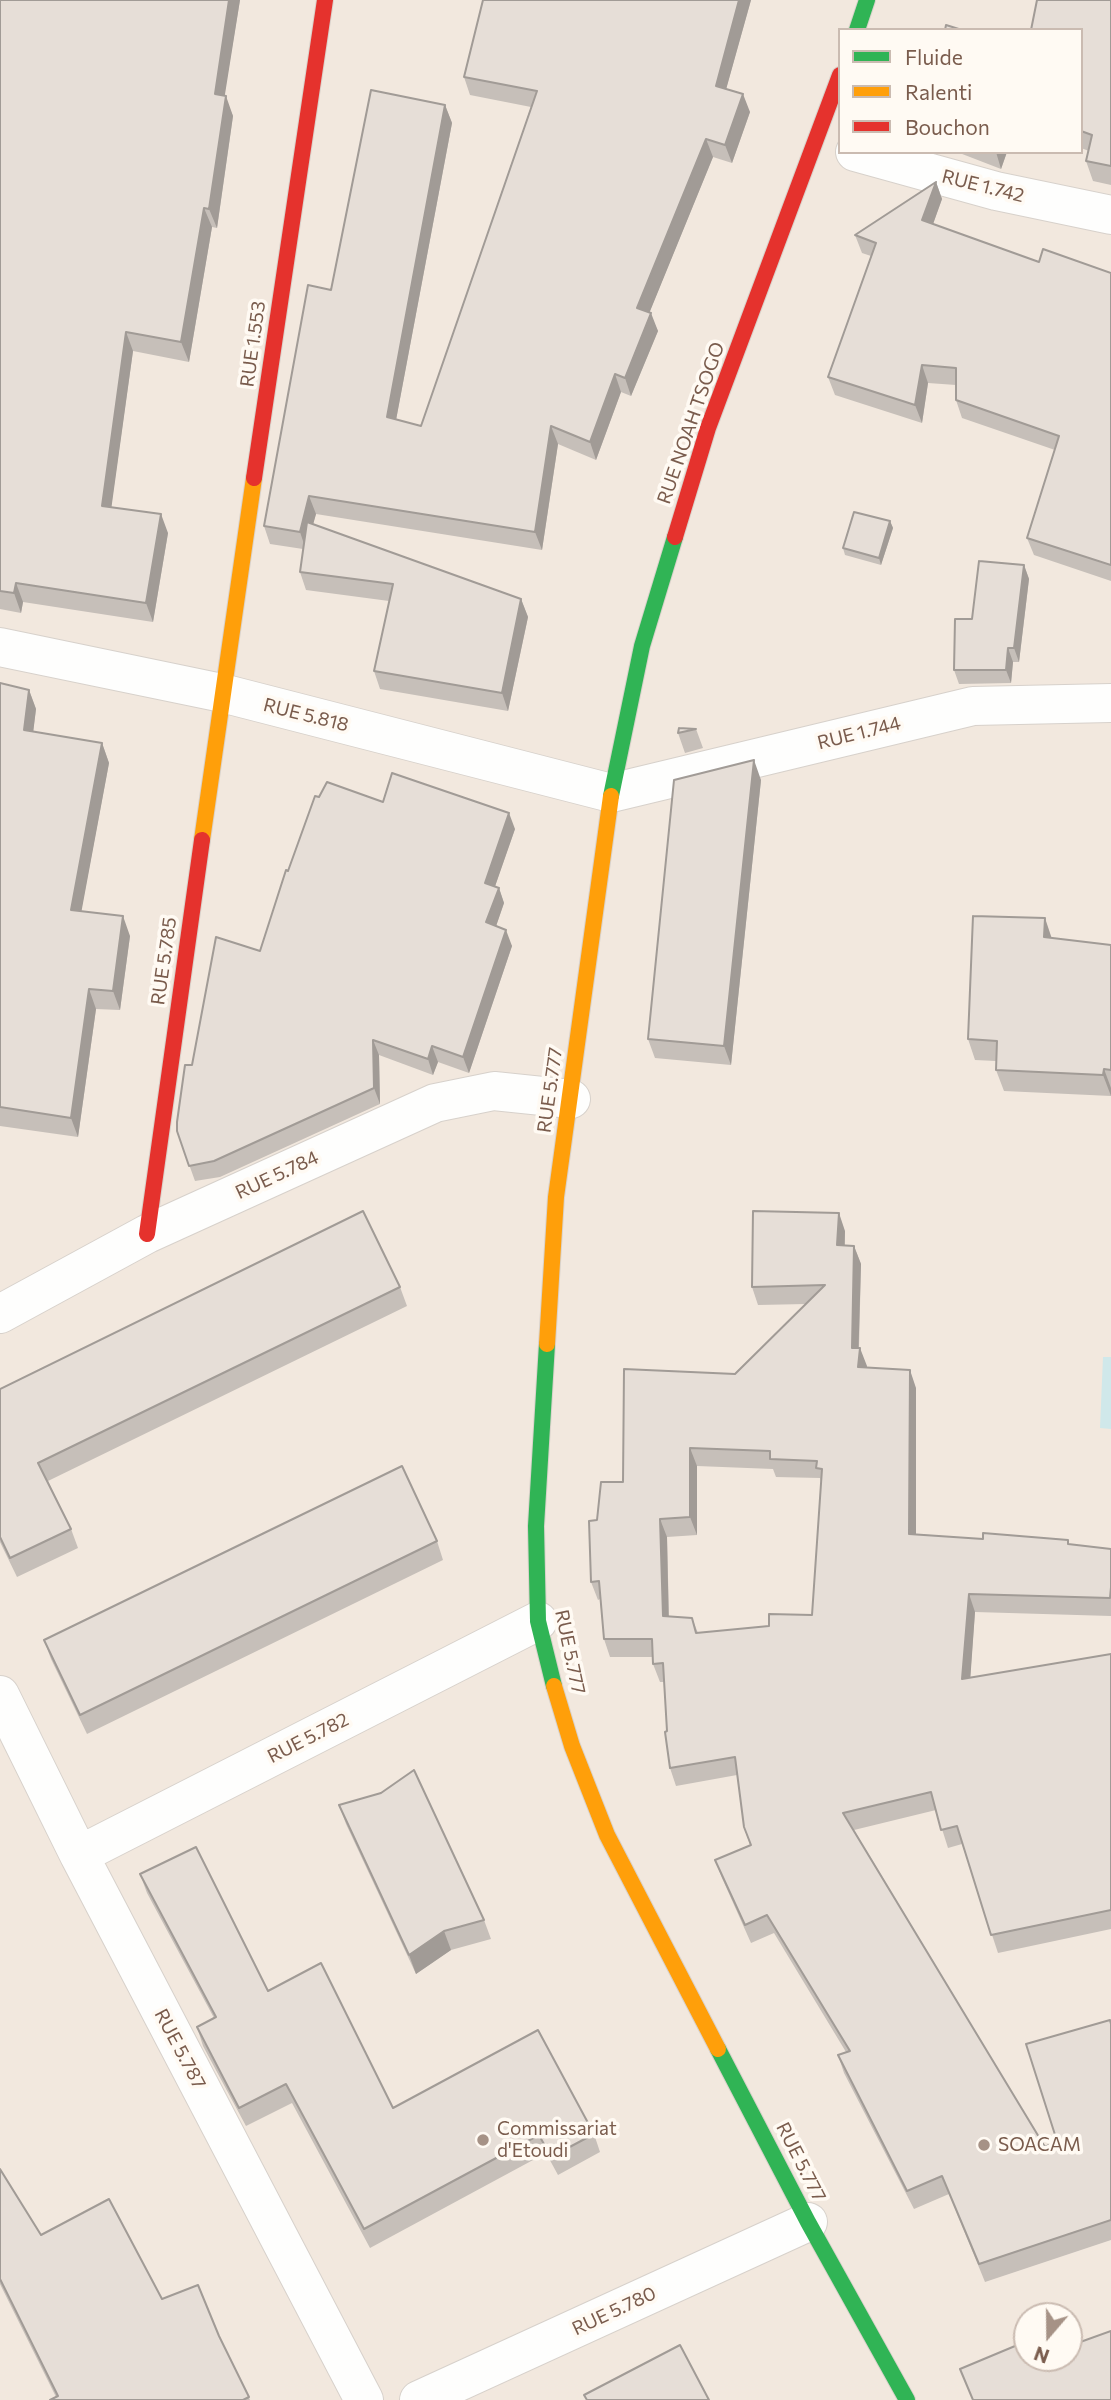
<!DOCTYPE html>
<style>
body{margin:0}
#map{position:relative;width:1111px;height:2400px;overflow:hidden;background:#f9f5f0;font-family:Commissioner,sans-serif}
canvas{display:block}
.legend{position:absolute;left:838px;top:28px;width:245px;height:126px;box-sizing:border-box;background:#fffaf3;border:2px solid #cabbb1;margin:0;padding:9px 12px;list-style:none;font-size:21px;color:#7a5c4d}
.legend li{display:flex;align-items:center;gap:14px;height:35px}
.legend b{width:35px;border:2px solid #cabbb1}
.north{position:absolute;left:1013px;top:2302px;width:70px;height:70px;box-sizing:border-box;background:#fffaf3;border:2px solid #cabbb1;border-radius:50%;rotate:200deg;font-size:19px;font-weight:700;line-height:28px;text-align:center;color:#7a5c4d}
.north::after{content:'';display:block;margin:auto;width:24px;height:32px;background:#a69286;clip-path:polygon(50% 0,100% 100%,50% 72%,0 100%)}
</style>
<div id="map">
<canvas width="1111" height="2400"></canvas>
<ul class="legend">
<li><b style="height:9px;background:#30b455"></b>Fluide</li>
<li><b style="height:9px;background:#ff9f0a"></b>Ralenti</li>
<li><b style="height:9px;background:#e5322d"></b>Bouchon</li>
</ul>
<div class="north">N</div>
</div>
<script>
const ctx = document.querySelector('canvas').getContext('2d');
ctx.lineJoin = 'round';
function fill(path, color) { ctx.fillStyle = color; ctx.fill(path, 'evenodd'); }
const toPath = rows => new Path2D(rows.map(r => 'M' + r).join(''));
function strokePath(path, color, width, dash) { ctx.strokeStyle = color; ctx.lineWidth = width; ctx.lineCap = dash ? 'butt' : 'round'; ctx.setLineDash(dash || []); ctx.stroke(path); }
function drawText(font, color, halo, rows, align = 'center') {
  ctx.font = font + ' Commissioner,sans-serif'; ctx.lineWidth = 7; ctx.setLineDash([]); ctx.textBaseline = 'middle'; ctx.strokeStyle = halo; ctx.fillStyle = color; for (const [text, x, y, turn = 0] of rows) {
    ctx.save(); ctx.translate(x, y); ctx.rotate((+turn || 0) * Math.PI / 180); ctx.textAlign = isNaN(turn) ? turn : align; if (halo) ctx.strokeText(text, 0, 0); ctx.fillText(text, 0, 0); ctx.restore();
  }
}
fill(toPath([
 [0,0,1111,0,1111,2400,0,2400],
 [840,30,1081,30,1081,152,840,152],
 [1027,2316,1069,2316,1069,2358,1027,2358]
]), '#f2e8de');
fill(toPath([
 [1103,1357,1111,1357,1111,1429,1100,1428]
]), '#d0e8ea');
const street = toPath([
 [855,152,996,191,1111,215],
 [0,647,222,693,611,793,973,706,1111,703],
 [0,1314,147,1234,435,1103,494,1091,571,1099],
 [0,1695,79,1855,364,2400],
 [79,1855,538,1621],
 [419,2400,808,2222]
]);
const fast = toPath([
 [857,30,867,0],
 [611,796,642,646,675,537],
 [547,1344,536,1526,538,1621,554,1686],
 [718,2049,808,2222,907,2400]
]);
const slow = toPath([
 [202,840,254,478],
 [547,1344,556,1197,611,796],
 [554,1686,572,1746,607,1835,718,2049]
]);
const jam = toPath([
 [254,478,325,0],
 [675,537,708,428,840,75],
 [147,1234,202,840]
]);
strokePath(street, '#d7d1cb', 40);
strokePath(fast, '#d9d2cb', 18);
strokePath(slow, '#d9d2cb', 18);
strokePath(jam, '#d9d2cb', 18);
strokePath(street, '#fefefd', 38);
strokePath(fast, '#30b455', 16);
strokePath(slow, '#ff9f0a', 16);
strokePath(jam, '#e5322d', 16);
fill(toPath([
 [0,0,240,0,224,96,233,116,217,228,212,227,189,362,133,351,111,507,168,533,153,622,23,602,21,613,0,609],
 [483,0,751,0,726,89,750,112,732,163,713,157,649,313,658,331,631,396,621,392,596,460,558,444,542,550,316,514,313,524,521,599,528,617,508,711,380,689,374,671,389,601,306,590,300,572,303,549,270,544,264,526,331,290,445,105,452,123,396,420,421,426,531,107,470,95,464,77],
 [1111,0,1111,185,1093,181,1086,161,1089,151,1081,148,1081,30],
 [957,152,1007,152,1001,169],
 [936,182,942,199,933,224,1039,262,1111,273,1111,581,1034,555,1027,538,1055,450,962,418,956,400,956,385,928,383,922,423,835,395,828,377,871,256,862,253,855,235],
 [890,521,893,528,881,565,845,555,843,548],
 [1024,565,1029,579,1019,662,1013,662,1011,683,959,684,954,670,972,619],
 [0,683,29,690,36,709,33,732,102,743,109,763,81,911,130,936,120,1010,96,1009,78,1137,0,1126],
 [696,729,703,748,685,753,678,733],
 [761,780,731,1065,655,1058,648,1039],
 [319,797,383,802,515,829,495,886,499,888,504,903,496,926,512,946,469,1073,438,1062,433,1075,379,1055,380,1104,220,1177,195,1181,177,1131,192,1065,260,951,288,871],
 [1052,938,1111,945,1111,1096,1004,1091,996,1070,996,1061,975,1060,968,1039],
 [845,1231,845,1245,854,1246,861,1264,859,1348,867,1368,916,1388,916,1534,983,1539,1068,1540,1069,1544,1111,1549,1111,1616,975,1612,970,1678,1111,1654,1111,1929,998,1953,962,1844,948,1848,936,1810,854,1830,1045,2147,1057,2141,1111,2023,1111,2240,985,2282,949,2194,914,2209,844,2073,838,2055,846,2052,774,1933,751,1943,722,1878,715,1860,750,1845,744,1827,737,1775,676,1786,670,1768,664,1682,660,1682,653,1664,653,1657,610,1657,604,1639,600,1599,598,1600,591,1582,597,1520,623,1482,806,1304,758,1305,752,1287],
 [697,1466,773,1469,776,1477,820,1478,821,1482,812,1615,769,1626,698,1633,692,1618,669,1616,667,1537,697,1535],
 [400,1287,407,1306,48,1481,71,1529,78,1548,17,1577,0,1542,0,1389],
 [437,1541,443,1560,87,1734,51,1659,44,1640],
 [339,1805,484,1920,491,1939,451,1950,416,1974,346,1824],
 [140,1874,268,1991,393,2108,594,2134,600,2152,558,2175,546,2153,370,2248,292,2103,246,2126,203,2046,197,2027,214,2018,147,1893],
 [0,2169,41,2235,162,2299,219,2336,250,2400,50,2400,56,2397,0,2284]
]), '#c6bfb9');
fill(toPath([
 [229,0,240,0,222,113,215,94],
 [739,0,751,0,722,104,716,86],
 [743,94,750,112,732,163,725,145],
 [226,96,233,116,217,228,209,209],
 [445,105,452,123,393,436,387,417],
 [706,139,713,157,644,326,637,308],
 [996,152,1007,152,1001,169],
 [936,182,942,199,928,238,922,220],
 [204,208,212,227,189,362,181,342],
 [651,313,658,331,631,396,625,378],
 [126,332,133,351,109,525,102,506],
 [922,365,928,383,922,423,915,405],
 [615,374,621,392,596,460,590,442],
 [551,426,558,444,542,550,535,532],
 [309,496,316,514,306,550,300,532],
 [161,514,168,533,153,622,146,603],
 [890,521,893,528,881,565,879,558],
 [1024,565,1029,579,1019,662,1014,648],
 [16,583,23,602,21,613,14,593],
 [521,599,528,617,508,711,502,693],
 [1008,648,1013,662,1011,683,1006,670],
 [29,690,36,709,31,750,24,730],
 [102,743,109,763,78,930,71,910],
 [754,760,761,780,731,1065,724,1046],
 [509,813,515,829,491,898,485,883],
 [499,888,504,903,492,938,486,922],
 [123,916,130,936,120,1010,113,991],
 [1045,918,1052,939,1044,937],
 [506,930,512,946,469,1073,463,1057],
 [89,989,96,1009,78,1137,71,1118],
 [373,1040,379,1055,380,1104,374,1088],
 [432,1046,438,1062,433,1075,428,1059],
 [1104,1069,1111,1088,1111,1096,1103,1075],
 [839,1213,845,1231,844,1263,837,1245],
 [854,1246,861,1264,858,1366,852,1348],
 [860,1348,867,1366,865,1385,858,1367],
 [910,1370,916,1388,916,1551,909,1534],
 [690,1448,697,1466,697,1535,690,1517],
 [660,1519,667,1537,669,1634,663,1616],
 [969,1594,975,1612,969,1697,962,1679],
 [444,1931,451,1950,416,1974,409,1955]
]), '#a19b96');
const building = toPath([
 [0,0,229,0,215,94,226,96,209,209,204,208,181,342,126,332,102,506,161,514,146,603,16,583,14,593,0,591,0,0],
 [483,0,739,0,716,86,743,94,725,145,706,139,637,308,651,313,625,378,615,374,590,442,551,426,535,532,309,496,300,532,264,526,308,285,331,290,371,90,445,105,387,417,421,426,537,91,464,77,483,0],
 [1037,0,1111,0,1111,166,1086,161,1092,135,1081,131,1081,30,1031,30,1037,0],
 [946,25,962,30,945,30,946,25],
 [936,182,922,220,1039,262,1043,249,1111,273,1111,565,1027,538,1059,436,956,400,956,368,922,365,915,405,828,377,876,243,855,235,936,182],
 [854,512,890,521,879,558,843,548,854,512],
 [307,522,521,599,502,693,374,671,393,584,300,572,307,522],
 [979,561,1024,565,1014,648,1008,648,1006,670,954,670,955,619,972,619,979,561],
 [0,683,29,690,24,730,102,743,71,910,123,916,113,991,89,989,71,1118,0,1107,0,683],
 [679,728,696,729,678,733,679,728],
 [754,760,724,1046,648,1039,674,780,754,760],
 [392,773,509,813,485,883,499,888,486,922,506,930,463,1057,432,1046,428,1059,373,1040,374,1088,214,1161,189,1166,177,1131,177,1122,185,1065,192,1065,216,937,260,951,286,870,288,871,315,796,319,797,327,782,383,802,392,773],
 [973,916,1045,918,1044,937,1111,945,1111,1070,1104,1069,1103,1075,996,1070,997,1041,968,1039,973,916],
 [363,1211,400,1287,38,1463,71,1529,10,1558,0,1537,0,1389,363,1211],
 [753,1211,839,1213,837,1245,854,1246,852,1348,860,1348,858,1367,910,1370,909,1534,983,1539,983,1533,1068,1540,1068,1544,1111,1549,1111,1587,1110,1598,969,1594,962,1679,1111,1654,1111,1910,991,1935,957,1826,941,1830,931,1792,843,1813,1045,2147,1057,2141,1026,2044,1110,2020,1111,2024,1111,2220,979,2264,942,2176,907,2191,838,2055,850,2051,767,1915,745,1925,715,1860,751,1845,744,1827,735,1757,670,1768,665,1732,667,1731,663,1663,653,1664,652,1639,604,1639,599,1581,591,1582,589,1521,597,1520,601,1482,623,1482,624,1369,735,1374,825,1285,752,1287,753,1211],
 [690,1448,770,1451,770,1459,817,1461,816,1468,822,1469,812,1615,769,1614,769,1626,696,1633,692,1618,663,1616,660,1519,690,1517,690,1448],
 [402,1466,437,1541,80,1715,44,1640,402,1466],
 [414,1770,484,1920,444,1931,409,1955,339,1805,381,1793,414,1770],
 [196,1847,268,1991,321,1963,393,2108,538,2030,594,2134,551,2157,539,2135,364,2229,286,2084,239,2108,197,2027,216,2017,140,1874,196,1847],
 [0,2169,41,2235,109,2199,162,2299,198,2285,219,2336,249,2397,243,2400,50,2400,58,2396,0,2279,0,2169],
 [1111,2331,1111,2400,973,2400,960,2369,1027,2341,1027,2358,1069,2358,1069,2339,1072,2345,1111,2331],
 [680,2345,709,2400,587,2400,584,2395,680,2345]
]);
fill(building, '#e6ded7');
strokePath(building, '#a19b96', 2);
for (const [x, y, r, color] of [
 [483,2140,7,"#a69286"],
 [984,2145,7,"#a69286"]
]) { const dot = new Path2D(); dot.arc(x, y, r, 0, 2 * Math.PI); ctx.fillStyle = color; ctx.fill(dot); strokePath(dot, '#fffaf3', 2.5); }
drawText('19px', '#7a5c4d', '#fffaf3', [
 ["RUE 1.742",983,186,14],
 ["RUE 1.553",253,344,-82],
 ["RUE NOAH TSOGO",691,423,-71],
 ["RUE 5.818",306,715,14],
 ["RUE 1.744",859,733,-14],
 ["RUE 5.785",164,961,-82],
 ["RUE 5.777",550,1090,-82],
 ["RUE 5.784",277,1175,-25],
 ["RUE 5.777",570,1652,78],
 ["RUE 5.782",308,1738,-27],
 ["RUE 5.787",180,2049,62],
 ["RUE 5.777",801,2162,63],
 ["RUE 5.780",614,2311,-25]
]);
drawText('19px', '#7a5c4d', '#fffaf3', [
 ["Commissariat",497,2129],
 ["d'Etoudi",497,2151],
 ["SOACAM",998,2145]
], 'left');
</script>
